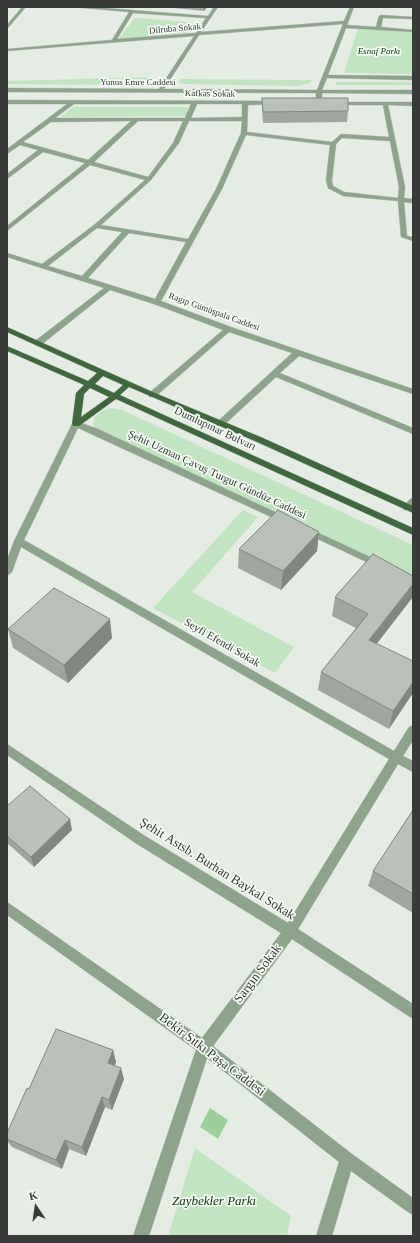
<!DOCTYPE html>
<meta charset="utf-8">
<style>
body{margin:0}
#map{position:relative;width:420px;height:1243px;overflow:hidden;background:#e5ece4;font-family:"Times New Roman",serif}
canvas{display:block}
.frame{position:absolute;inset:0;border:8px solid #383b38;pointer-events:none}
.north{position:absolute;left:16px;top:1187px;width:40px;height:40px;-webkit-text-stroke:3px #f2faf2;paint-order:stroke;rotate:347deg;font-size:11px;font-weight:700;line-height:16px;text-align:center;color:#383b38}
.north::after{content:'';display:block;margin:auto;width:14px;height:18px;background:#383b38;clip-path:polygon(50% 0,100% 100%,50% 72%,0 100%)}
</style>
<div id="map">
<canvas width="420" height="1243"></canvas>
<div class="frame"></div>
<div class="north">K</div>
</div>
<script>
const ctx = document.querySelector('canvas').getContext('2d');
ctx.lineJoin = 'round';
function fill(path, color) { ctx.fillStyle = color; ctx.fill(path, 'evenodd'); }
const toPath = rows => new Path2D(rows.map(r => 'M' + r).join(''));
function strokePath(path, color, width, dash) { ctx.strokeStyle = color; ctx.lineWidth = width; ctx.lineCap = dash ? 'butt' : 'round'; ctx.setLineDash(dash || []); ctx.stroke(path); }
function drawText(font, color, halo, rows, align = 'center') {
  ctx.font = font + ' "Times New Roman",serif'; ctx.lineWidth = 3.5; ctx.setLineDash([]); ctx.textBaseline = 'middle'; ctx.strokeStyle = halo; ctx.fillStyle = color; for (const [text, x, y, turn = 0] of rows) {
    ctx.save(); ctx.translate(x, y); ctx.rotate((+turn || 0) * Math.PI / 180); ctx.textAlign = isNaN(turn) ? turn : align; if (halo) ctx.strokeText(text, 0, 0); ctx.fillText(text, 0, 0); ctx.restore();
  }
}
fill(toPath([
 [135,18,191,22,186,33,118,39],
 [358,28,413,32,413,74,344,73],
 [154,77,153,85,7,84,7,81],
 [180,79,312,80,310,83,297,86,183,84,179,82],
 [336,82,413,82,413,85,335,85],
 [73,107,192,107,187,116,61,117],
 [111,408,122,410,413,545,413,580,95,431,93,423,95,417,100,412],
 [243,510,258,517,192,592,294,647,275,673,153,608],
 [195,1148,291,1216,287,1236,168,1236]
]), '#c1e5c0');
fill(toPath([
 [210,1108,228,1120,218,1139,200,1127]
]), '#9cd09b');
const minor = toPath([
 [22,7,26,7,7,29,7,25,22,7],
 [72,7,92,7,208,16,214,7,218,7,201,32,344,21,350,7,354,7,347,25,376,27,379,16,381,15,413,17,413,19,383,18,381,27,413,30,413,32,346,28,328,75,413,76,413,80,327,78,322,90,413,90,413,94,322,93,322,97,319,99,316,97,316,93,7,92,7,88,159,89,194,36,7,51,7,49,112,40,129,12,72,7],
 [133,13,206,18,196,33,117,39,133,13],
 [343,24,317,90,164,89,199,35,343,24],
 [7,100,275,101,277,102,277,104,248,105,247,132,332,142,341,134,389,137,383,105,335,105,333,104,333,102,413,102,413,106,388,105,405,187,404,198,413,199,413,203,404,202,407,236,413,237,413,241,401,237,398,201,343,196,328,188,326,180,330,145,246,135,222,189,161,301,231,327,413,389,413,394,299,356,280,373,413,428,413,434,276,377,223,426,217,426,216,424,217,422,292,353,229,332,155,397,149,397,149,393,223,330,154,304,110,290,41,345,35,345,35,341,104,288,7,257,7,253,42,264,94,225,145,180,90,165,7,231,7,226,85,163,43,152,7,179,7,174,38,150,20,145,7,154,7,149,67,104,7,104,7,100],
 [74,104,191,104,185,118,55,118,74,104],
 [197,104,242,104,242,117,191,118,197,104],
 [131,121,88,160,23,142,51,122,131,121],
 [138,121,183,121,173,143,148,177,94,162,138,121],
 [189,121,242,121,241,133,216,189,188,239,101,225,151,180,179,143,189,121],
 [342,138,390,141,399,187,398,198,344,192,333,186,332,180,336,144,342,138],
 [97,228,122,232,82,276,48,266,97,228],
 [129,233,186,242,155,299,88,278,129,233],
 [76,421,98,429,288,518,290,520,288,522,282,522,78,428,24,540,394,751,409,727,413,725,413,740,403,756,413,761,413,772,398,764,298,929,413,1004,413,1019,292,939,213,1046,352,1154,413,1198,413,1215,408,1212,351,1171,332,1236,316,1236,339,1162,207,1058,149,1236,133,1236,196,1050,7,915,7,902,202,1038,281,933,137,844,7,755,7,744,145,836,288,923,389,759,21,547,12,572,7,576,7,560,14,541,72,424,76,421],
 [413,498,413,507,410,510,404,510,403,508,404,506,410,499,413,498],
 [306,527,383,563,385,565,383,567,377,567,303,532,301,530,306,527]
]);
const major = toPath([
 [7,327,155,393,263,438,413,506,413,513,257,442,129,387,120,395,413,528,413,535,116,399,79,426,73,426,72,424,76,393,84,385,7,351,7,346,88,381,97,373,7,332,7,327],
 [103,376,123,385,114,393,95,384,103,376],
 [90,388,109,397,81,417,84,394,90,388]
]);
strokePath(minor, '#c2c9c2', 1);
strokePath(major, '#c2c9c2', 1);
fill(minor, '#8da38c');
fill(major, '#40683f');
fill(toPath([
 [174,7,207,7,204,11,174,8],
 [262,98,348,111,347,122,263,123,262,109],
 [319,532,317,551,281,590,238,568,239,549],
 [373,554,377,644,413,661,389,729,318,690,321,672,356,628,332,616,335,597],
 [8,629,112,638,68,683,13,648],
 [7,806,72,830,34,867,7,843],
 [413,810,413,913,368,886,373,871],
 [113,1050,116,1062,115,1065,124,1079,112,1110,105,1107,86,1156,69,1149,62,1169,12,1147,7,1141,7,1133,29,1089]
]), '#9fa69f');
fill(toPath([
 [204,7,207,7,204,11],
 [319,532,317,551,281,590,283,571],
 [413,584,413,597,365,659,369,640],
 [110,619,112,638,68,683,64,665],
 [413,682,413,693,389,729,393,711],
 [70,819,72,830,34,867,31,857],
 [113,1050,116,1062,111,1074,108,1063],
 [121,1068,124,1079,112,1110,109,1100],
 [102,1097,105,1107,86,1156,82,1147],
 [65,1140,69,1149,62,1169,56,1160]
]), '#828782');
const building = toPath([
 [262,98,348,98,348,111,263,112,262,98],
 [278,510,319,532,283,571,239,549,278,510],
 [373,554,413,576,413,584,369,640,413,661,413,682,393,711,321,672,368,614,335,597,373,554],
 [54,588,110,619,64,665,8,629,54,588],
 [30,786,70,819,31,857,7,836,7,806,30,786],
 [413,810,413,894,373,871,413,810],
 [56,1029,113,1050,108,1063,121,1068,109,1100,102,1097,82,1147,65,1140,56,1160,7,1139,7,1133,27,1088,29,1089,56,1029]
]);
fill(building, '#b9c1b9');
strokePath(building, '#828782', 1);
drawText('9px', '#383b38', '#f2faf2', [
 ["Dilruba Sokak",175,29,-5],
 ["Yunus Emre Caddesi",138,83],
 ["Kafkas Sokak",210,94,1],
 ["Ragıp Gümüşpala Caddesi",214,312,20]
]);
drawText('italic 9px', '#0e3310', '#f2faf2', [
 ["Esnaf Parkı",379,52]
]);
drawText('11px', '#383b38', '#f2faf2', [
 ["Dumlupınar Bulvarı",215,429,25],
 ["Şehit Uzman Çavuş Turgut Gündüz Caddesi",217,475,25],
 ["Seyfi Efendi Sokak",222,643,30]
]);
drawText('13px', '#383b38', '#f2faf2', [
 ["Şehit Astsb. Burhan Baykal Sokak",217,869,32],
 ["Sargın Sokak",258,974,-53],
 ["Bekir Sıtkı Paşa Caddesi",212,1055,37]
]);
drawText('italic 13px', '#0e3310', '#f2faf2', [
 ["Zaybekler Parkı",214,1202]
]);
</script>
